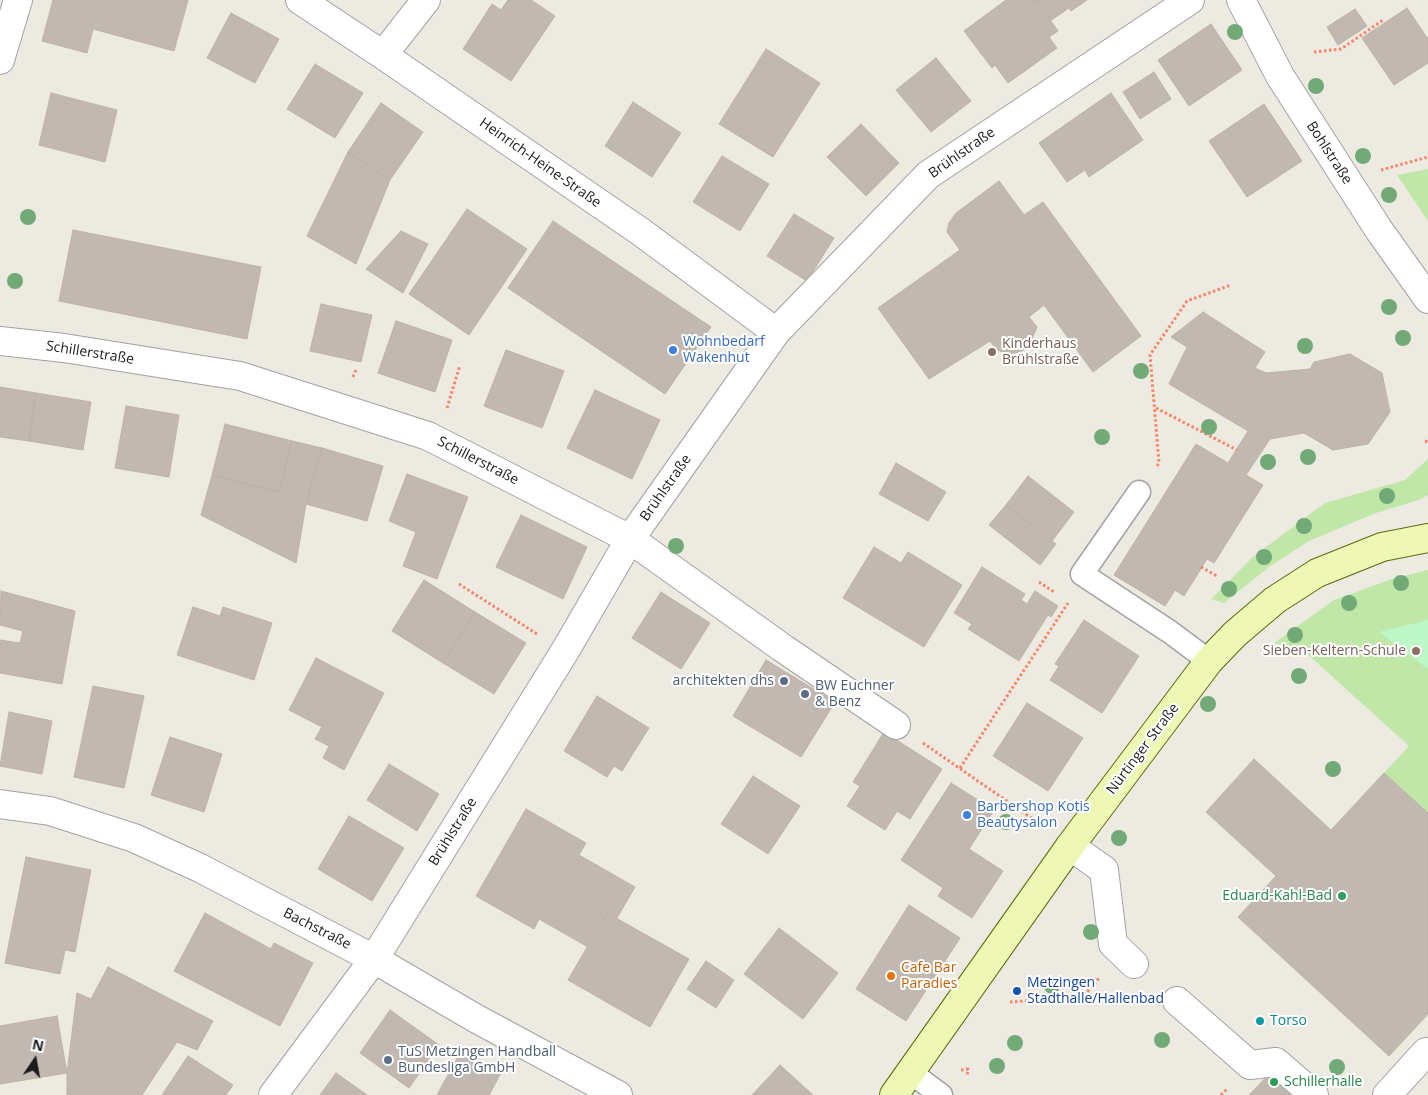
<!DOCTYPE html>
<meta charset="utf-8">
<style>
body{margin:0}
#map{position:relative;width:1428px;height:1095px;overflow:hidden;background:#edeae1;font-family:"Open Sans",sans-serif}
canvas{display:block}
.north{position:absolute;left:10px;top:1035px;width:50px;height:50px;-webkit-text-stroke:4px #fff;paint-order:stroke;rotate:12deg;font-size:14px;font-weight:700;line-height:20px;text-align:center;color:#1b1b1b}
.north::after{content:'';display:block;margin:auto;width:18px;height:22px;background:#1b1b1b;clip-path:polygon(50% 0,100% 100%,50% 72%,0 100%)}
</style>
<div id="map">
<canvas width="1428" height="1095"></canvas>
<div class="north">N</div>
</div>
<script>
const ctx = document.querySelector('canvas').getContext('2d');
ctx.lineJoin = 'round';
function fill(path, color) { ctx.fillStyle = color; ctx.fill(path, 'evenodd'); }
const toPath = rows => new Path2D(rows.map(r => 'M' + r).join(''));
function strokePath(path, color, width, dash) { ctx.strokeStyle = color; ctx.lineWidth = width; ctx.lineCap = dash ? 'butt' : 'round'; ctx.setLineDash(dash || []); ctx.stroke(path); }
function drawText(font, color, halo, rows, align = 'center') {
  ctx.font = font + ' "Open Sans",sans-serif'; ctx.lineWidth = 4; ctx.setLineDash([]); ctx.textBaseline = 'middle'; ctx.strokeStyle = halo; ctx.fillStyle = color; for (const [text, x, y, turn = 0] of rows) {
    ctx.save(); ctx.translate(x, y); ctx.rotate((+turn || 0) * Math.PI / 180); ctx.textAlign = isNaN(turn) ? turn : align; if (halo) ctx.strokeText(text, 0, 0); ctx.fillText(text, 0, 0); ctx.restore();
  }
}
fill(toPath([
 [1428,169,1428,221,1397,175],
 [1428,459,1428,495,1419,500,1376,513,1309,541,1269,567,1224,603,1211,599,1254,556,1325,503,1405,480],
 [1428,570,1428,813,1384,773,1409,746,1303,650,1274,643,1334,600,1392,579]
]), '#c0e7a7');
fill(toPath([
 [1428,620,1428,669,1379,632]
]), '#bdf7c7');
const building = toPath([
 [53,0,188,0,174,51,93,29,87,53,42,41,53,0],
 [508,0,531,0,555,16,511,81,463,49,492,4,501,10,508,0],
 [1006,0,1036,0,1058,31,1049,37,1057,48,1008,83,995,65,992,68,964,31,1006,0],
 [1036,0,1087,0,1071,11,1069,8,1050,21,1036,0],
 [1407,8,1428,39,1428,63,1394,85,1362,38,1407,8],
 [1355,9,1367,26,1338,45,1327,27,1355,9],
 [231,13,279,39,255,83,207,58,231,13],
 [1211,24,1242,70,1189,106,1158,60,1211,24],
 [766,49,820,83,773,157,719,124,766,49],
 [936,58,971,101,931,132,896,90,936,58],
 [315,64,363,93,335,138,287,109,315,64],
 [1154,72,1171,99,1140,119,1123,92,1154,72],
 [51,93,117,110,105,162,39,145,51,93],
 [1111,93,1143,140,1089,177,1085,170,1067,182,1039,143,1111,93],
 [633,102,681,133,652,177,605,146,633,102],
 [381,103,423,132,390,180,348,152,381,103],
 [1264,104,1302,161,1247,197,1209,141,1264,104],
 [861,124,899,163,866,196,827,157,861,124],
 [348,152,390,180,356,264,307,236,348,152],
 [722,156,769,184,740,231,693,202,722,156],
 [999,181,1024,215,1043,202,1141,336,1093,372,1044,305,1029,317,1037,327,1029,346,1020,352,1008,354,997,350,990,341,929,379,878,308,960,250,947,232,949,223,956,213,999,181],
 [467,209,527,249,469,335,409,294,467,209],
 [794,214,834,238,807,281,767,256,794,214],
 [553,221,711,327,665,394,508,288,553,221],
 [73,230,261,267,247,339,59,301,73,230],
 [401,231,428,244,403,293,366,269,401,231],
 [321,304,372,315,361,362,310,351,321,304],
 [1203,312,1265,352,1255,368,1266,373,1310,369,1314,362,1350,354,1382,373,1390,412,1368,444,1333,450,1304,433,1270,439,1246,475,1263,485,1214,563,1207,559,1184,596,1175,590,1165,606,1114,575,1196,444,1228,463,1248,431,1169,384,1187,347,1171,337,1203,312],
 [396,321,452,340,435,392,378,373,396,321],
 [506,350,564,371,542,428,484,406,506,350],
 [0,387,36,393,29,441,0,437,0,387],
 [595,390,660,420,632,479,567,448,595,390],
 [36,393,91,402,83,450,29,441,36,393],
 [126,406,179,415,169,477,115,468,126,406],
 [225,424,292,441,279,492,212,475,225,424],
 [292,441,322,448,306,504,296,563,201,515,212,475,279,492,292,441],
 [322,448,383,466,367,521,306,504,322,448],
 [896,463,946,492,928,521,879,494,896,463],
 [407,474,468,497,437,579,403,566,416,532,389,521,407,474],
 [1028,476,1074,512,1052,541,1006,505,1028,476],
 [1006,505,1056,544,1040,565,989,525,1006,505],
 [521,515,587,547,563,599,496,567,521,515],
 [874,547,901,563,908,552,962,585,924,647,843,598,874,547],
 [982,567,1025,594,1021,600,1027,604,1035,591,1058,606,1051,617,1048,615,1019,661,968,629,972,624,954,613,982,567],
 [424,580,475,612,443,663,392,631,424,580],
 [1,591,75,611,62,684,0,673,0,640,20,643,23,631,0,625,1,591],
 [661,592,710,623,681,669,632,638,661,592],
 [193,607,220,616,223,607,272,623,254,680,177,655,193,607],
 [475,612,526,643,494,694,443,663,475,612],
 [1084,620,1139,656,1102,713,1050,680,1059,666,1055,664,1084,620],
 [316,658,384,693,344,770,323,758,329,746,315,739,322,727,289,710,316,658],
 [766,660,835,702,801,757,733,716,766,660],
 [93,686,144,696,124,788,74,777,93,686],
 [597,696,649,728,622,771,614,766,607,777,564,751,597,696],
 [1027,703,1083,738,1048,791,993,756,1027,703],
 [9,712,52,721,42,774,0,766,9,712],
 [884,732,942,769,910,819,897,811,885,830,847,806,860,786,853,782,884,732],
 [170,737,222,754,204,812,151,795,170,737],
 [1254,759,1331,830,1384,773,1428,813,1428,1014,1389,1056,1238,917,1276,876,1206,812,1254,759],
 [389,764,439,794,417,831,367,800,389,764],
 [753,776,800,806,768,854,721,824,753,776],
 [951,783,994,810,969,849,1003,871,972,918,938,896,943,888,901,860,951,783],
 [526,809,586,843,579,855,635,887,617,918,607,913,588,947,539,919,534,929,476,896,526,809],
 [349,816,404,848,372,901,318,869,349,816],
 [26,857,91,870,75,952,65,950,60,974,5,963,26,857],
 [909,905,960,938,906,1021,856,989,909,905],
 [205,913,271,949,274,943,313,963,280,1026,174,971,205,913],
 [607,913,689,959,650,1027,568,980,607,913],
 [779,928,838,973,803,1019,744,974,779,928],
 [706,961,734,980,716,1008,687,989,706,961],
 [108,967,213,1021,197,1050,177,1042,142,1095,67,1095,67,1073,77,993,91,999,108,967],
 [390,1010,439,1045,409,1088,360,1053,390,1010],
 [57,1016,67,1073,0,1084,0,1026,57,1016],
 [461,1051,501,1073,489,1095,437,1095,461,1051],
 [188,1056,233,1085,226,1095,162,1095,188,1056],
 [780,1065,813,1095,752,1095,780,1065],
 [1273,1070,1300,1095,1249,1095,1273,1070],
 [336,1073,367,1095,320,1095,336,1073]
]);
fill(building, '#c1b9b1');
strokePath(building, '#beb2a4', 1);
const lane = toPath([
 [1139,492,1082,574,1170,632,1209,661],
 [910,1072,941,1095]
]);
const street = toPath([
 [300,0,383,55,641,232,776,332],
 [1241,0,1280,76,1379,230,1428,299],
 [383,55,426,0],
 [0,60,18,0],
 [0,341,64,348,240,376,428,436,630,539,784,649,896,725],
 [0,804,50,811,134,838,200,868,374,959,475,1018,618,1095],
 [1070,846,1104,870,1113,944,1134,964],
 [1177,1001,1250,1065,1276,1062,1314,1095],
 [273,1095,374,959,565,651,630,539,776,332,928,175,1190,0],
 [1387,1095,1426,1052,1428,1053]
]);
const secondary = toPath([
 [894,1095,1070,846,1209,661,1235,634,1275,600,1317,573,1382,547,1428,538]
]);
strokePath(lane, '#a2a2a2', 25);
strokePath(street, '#a2a2a2', 30);
strokePath(secondary, '#596d07', 30);
strokePath(toPath([
 [1314,52,1341,49,1383,20],
 [1381,170,1428,157],
 [353,377,356,370],
 [447,408,460,365],
 [1156,408,1237,450],
 [1425,441,1428,442],
 [1157,466,1159,463,1150,355,1187,301,1231,285],
 [1201,567,1217,576],
 [1039,582,1054,592],
 [459,584,537,634],
 [923,743,1043,826],
 [960,768,1068,603],
 [1010,1002,1083,997,1100,977],
 [961,1070,968,1069,967,1076],
 [1221,1095,1227,1089]
]), '#f68569', 3, [2.5, 2.5]);
strokePath(lane, '#fff', 22);
strokePath(street, '#fff', 28);
strokePath(secondary, '#eef7b4', 28);
ctx.fillStyle = '#72aa77';
for (const [x, y] of [
 [1235,32],
 [1316,86],
 [1363,156],
 [1389,195],
 [28,217],
 [15,281],
 [1389,307],
 [1403,338],
 [1305,346],
 [1141,371],
 [1209,427],
 [1102,437],
 [1308,457],
 [1268,462],
 [1387,496],
 [1304,526],
 [676,546],
 [1264,557],
 [1401,583],
 [1229,589],
 [1349,603],
 [1295,635],
 [1299,676],
 [1208,704],
 [1333,769],
 [1006,822],
 [1119,838],
 [1091,932],
 [1052,986],
 [1162,1040],
 [1015,1043],
 [997,1066],
 [1337,1067]
]) { ctx.beginPath(); ctx.arc(x, y, 8, 0, 2 * Math.PI); ctx.fill(); }
for (const [x, y, r, color] of [
 [673,350,5,"#3f7fe0"],
 [992,352,5,"#8d6e63"],
 [1416,651,5,"#8d6e63"],
 [784,681,5,"#5c6f8a"],
 [805,694,5,"#5c6f8a"],
 [967,815,5,"#3f7fe0"],
 [1342,896,5,"#2e9e5b"],
 [891,976,5,"#e8710a"],
 [1017,991,5,"#1a4fb4"],
 [1260,1021,5,"#0f9aa8"],
 [388,1060,5,"#5c6f8a"],
 [1274,1082,5,"#2e9e5b"]
]) { const dot = new Path2D(); dot.arc(x, y, r, 0, 2 * Math.PI); ctx.fillStyle = color; ctx.fill(dot); strokePath(dot, '#fff', 2); }
drawText('14px', '#1b1b1b', '#fff', [
 ["Brühlstraße",962,153,-35],
 ["Bohlstraße",1329,153,57],
 ["Heinrich-Heine-Straße",540,163,35],
 ["Schillerstraße",90,353,9],
 ["Schillerstraße",478,461,27],
 ["Brühlstraße",666,488,-55],
 ["Nürtinger Straße",1143,749,-53],
 ["Brühlstraße",453,832,-58],
 ["Bachstraße",317,929,27]
]);
drawText('14px', '#366cbe', '#fff', [
 ["Wohnbedarf",683,342],
 ["Wakenhut",683,358],
 ["Barbershop Kotis",977,807],
 ["Beautysalon",977,823]
], 'left');
drawText('14px', '#785e54', '#fff', [
 ["Kinderhaus",1002,344],
 ["Brühlstraße",1002,360],
 ["Sieben-Keltern-Schule",1406,651,"right"]
], 'left');
drawText('14px', '#4e5e75', '#fff', [
 ["architekten dhs",774,681,"right"],
 ["BW Euchner",815,686],
 ["& Benz",815,702],
 ["TuS Metzingen Handball",398,1052],
 ["Bundesliga GmbH",398,1068]
], 'left');
drawText('14px', '#27864d', '#fff', [
 ["Eduard-Kahl-Bad",1332,896],
 ["Schillerhalle",1284,1082,"left"]
], 'right');
drawText('14px', '#c56008', '#fff', [
 ["Cafe Bar",901,968],
 ["Paradies",901,984]
], 'left');
drawText('14px', '#164399', '#fff', [
 ["Metzingen",1027,983],
 ["Stadthalle/Hallenbad",1027,999]
], 'left');
drawText('14px', '#0d838f', '#fff', [
 ["Torso",1270,1021]
], 'left');
</script>
